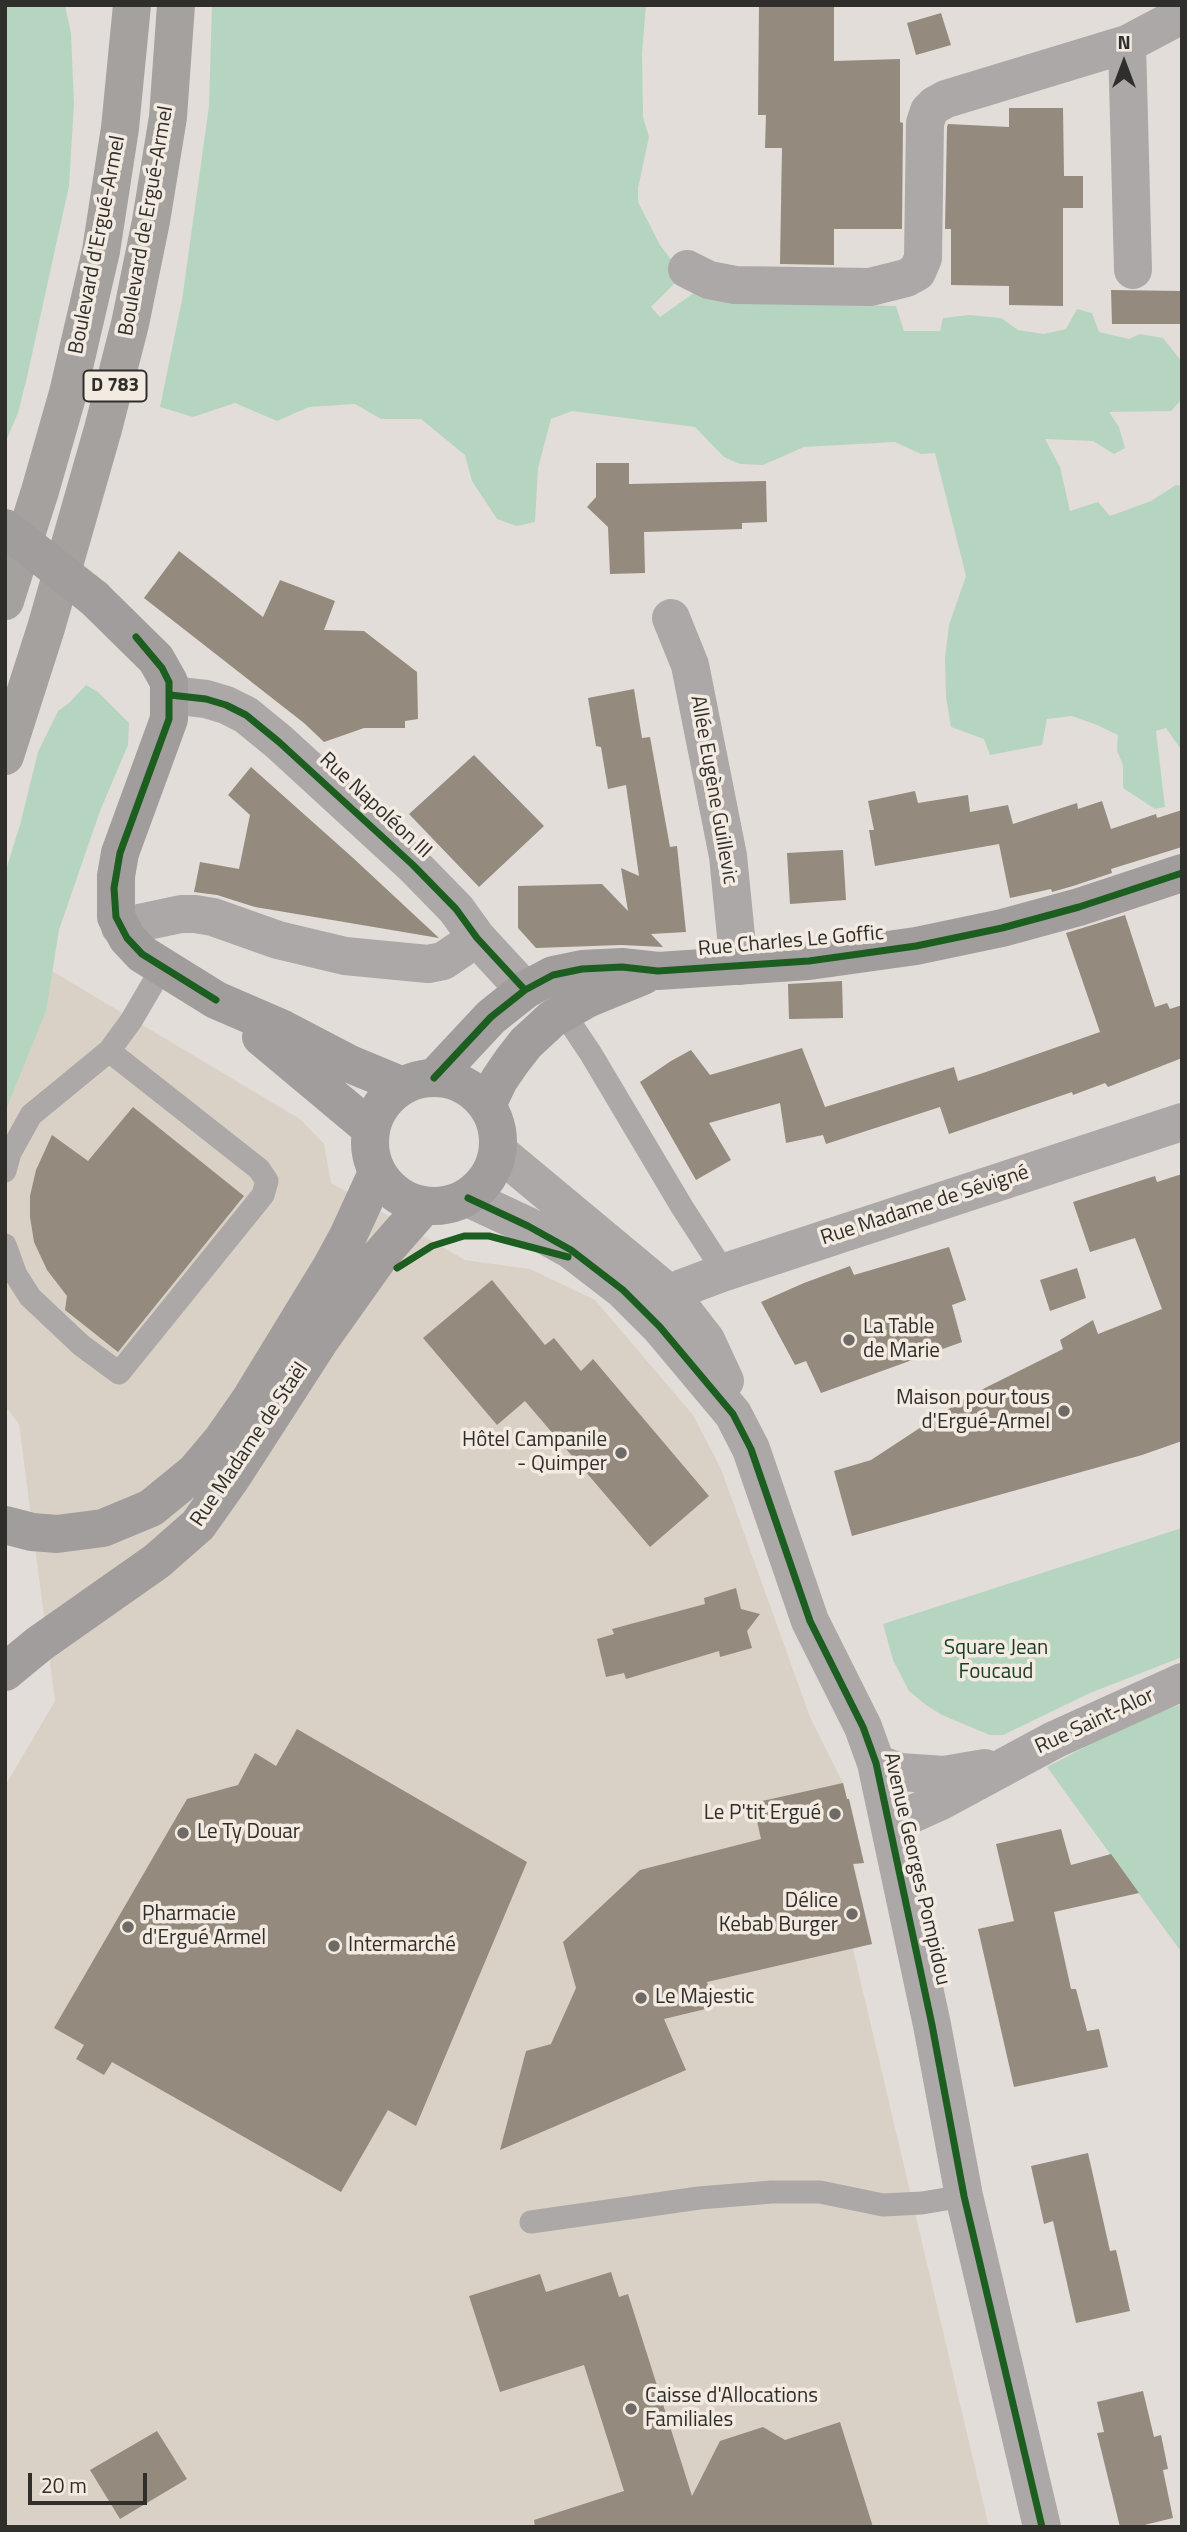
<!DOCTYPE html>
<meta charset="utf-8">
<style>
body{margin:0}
#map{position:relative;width:1187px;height:2532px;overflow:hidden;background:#e2ddd8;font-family:"Titillium Web",sans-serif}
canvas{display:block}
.frame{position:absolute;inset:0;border:7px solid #302e2a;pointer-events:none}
.north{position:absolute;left:1089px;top:28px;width:70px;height:70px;-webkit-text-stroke:5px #f3ebe2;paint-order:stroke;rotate:0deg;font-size:19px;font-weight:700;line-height:28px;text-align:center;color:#302e2a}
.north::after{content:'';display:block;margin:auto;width:24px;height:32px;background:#302e2a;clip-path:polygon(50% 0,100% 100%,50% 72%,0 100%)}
.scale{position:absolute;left:28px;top:2473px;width:119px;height:32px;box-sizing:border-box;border:4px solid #302e2a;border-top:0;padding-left:9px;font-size:21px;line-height:24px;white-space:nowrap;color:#302e2a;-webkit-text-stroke:5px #f3ebe2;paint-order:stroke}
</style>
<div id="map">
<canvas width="1187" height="2532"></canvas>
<div class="frame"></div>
<div class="north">N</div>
<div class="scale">20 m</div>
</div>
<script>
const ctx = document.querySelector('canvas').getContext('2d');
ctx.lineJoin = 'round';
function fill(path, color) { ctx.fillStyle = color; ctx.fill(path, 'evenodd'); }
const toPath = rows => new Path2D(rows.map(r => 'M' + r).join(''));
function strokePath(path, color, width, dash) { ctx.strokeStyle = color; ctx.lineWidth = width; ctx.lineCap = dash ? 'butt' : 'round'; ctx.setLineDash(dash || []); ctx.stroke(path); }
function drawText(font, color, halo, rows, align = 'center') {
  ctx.font = font + ' "Titillium Web",sans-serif'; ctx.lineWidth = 7; ctx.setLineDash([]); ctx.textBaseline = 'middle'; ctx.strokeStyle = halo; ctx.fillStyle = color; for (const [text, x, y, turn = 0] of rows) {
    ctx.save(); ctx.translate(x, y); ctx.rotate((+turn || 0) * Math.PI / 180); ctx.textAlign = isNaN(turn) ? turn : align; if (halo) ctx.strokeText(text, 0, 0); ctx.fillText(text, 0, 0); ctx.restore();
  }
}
fill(toPath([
 [47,968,300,1119,324,1144,331,1183,465,1260,530,1269,595,1300,693,1415,721,1469,810,1717,843,1783,847,1798,849,1799,864,1863,854,1864,872,1944,853,1949,989,2527,5,2527,5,1786,55,1701,19,1424,5,1406,5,1063]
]), '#dad1c6');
fill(toPath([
 [5,5,65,5,71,33,74,104,69,186,27,377,18,413,5,443],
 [212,5,646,5,642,53,643,117,649,137,638,188,638,202,660,245,673,262,678,280,651,307,660,317,695,292,815,304,896,306,904,331,940,331,943,318,969,315,1001,318,1018,330,1044,334,1066,329,1077,309,1092,313,1099,332,1129,339,1140,334,1163,338,1182,362,1182,399,1171,411,1109,412,1119,427,1125,448,1114,454,1093,441,1045,439,1060,467,1070,511,1098,502,1110,516,1151,501,1176,485,1182,486,1182,751,1166,728,1156,731,1165,807,1155,809,1123,788,1123,765,1117,751,1118,735,1097,725,1072,716,1047,719,1042,745,990,755,984,739,951,727,946,697,945,658,949,625,966,576,935,453,921,454,895,442,804,447,763,465,740,464,724,457,695,427,572,411,551,419,538,468,535,522,517,526,497,519,472,481,465,455,421,419,381,419,355,404,309,407,277,421,235,403,193,417,160,407,182,300,209,106],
 [86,685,98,692,129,723,128,745,100,811,59,930,46,1011,5,1112,5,873,20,825,38,752,58,711,69,703],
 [1182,1528,1182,1657,1090,1693,1003,1735,990,1735,942,1715,926,1705,909,1691,893,1660,883,1624],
 [1182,1704,1182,1953,1047,1767,1133,1722]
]), '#b6d5c0');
fill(toPath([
 [759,5,834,5,834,61,900,59,900,122,903,123,902,229,834,229,834,265,780,264,782,148,765,148,766,115,758,115],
 [941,13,951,45,916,55,907,23],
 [1009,108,1063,108,1064,176,1083,176,1083,208,1063,208,1063,306,1009,305,1009,286,951,285,951,229,945,229,947,127,948,124,1009,127],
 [1111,290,1182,291,1182,324,1112,324],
 [596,463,629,463,629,484,766,481,767,522,742,523,742,529,644,532,645,573,610,574,608,527,587,507,596,497],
 [179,551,263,617,280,580,335,601,324,630,364,631,417,672,418,719,405,721,405,728,364,728,324,742,304,723,144,598],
 [634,689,642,738,650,737,670,847,677,846,686,932,651,934,663,947,621,945,536,948,518,928,518,886,602,884,628,911,621,868,639,876,626,785,608,789,601,747,596,746,588,698],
 [474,755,544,826,479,887,409,814],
 [251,767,352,857,439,938,255,907,217,895,194,892,200,862,239,869,250,815,228,795],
 [915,791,918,803,968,795,970,812,1008,805,1013,824,1077,803,1078,809,1102,801,1111,829,1156,814,1157,818,1182,810,1182,847,1111,869,1112,873,1073,886,1052,892,1051,889,1010,898,999,844,875,866,869,830,874,830,868,801],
 [843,850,846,900,790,904,787,853],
 [1125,915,1155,1007,1167,1003,1170,1009,1182,1005,1182,1058,1108,1087,1105,1083,1073,1095,1072,1092,949,1134,940,1107,826,1144,823,1135,786,1143,780,1103,709,1123,731,1160,696,1180,640,1082,671,1061,691,1050,710,1075,802,1048,825,1107,954,1067,958,1081,983,1073,1100,1032,1066,933],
 [842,981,843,1018,789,1019,788,984],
 [133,1107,244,1196,118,1352,65,1310,67,1296,47,1270,34,1242,30,1217,30,1196,36,1170,52,1135,88,1161],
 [1182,1174,1182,1441,1142,1455,852,1536,834,1471,871,1460,967,1397,1063,1349,1060,1340,1093,1320,1098,1334,1162,1309,1135,1238,1090,1252,1073,1202,1155,1176,1157,1182],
 [949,1247,966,1300,952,1305,962,1342,821,1393,806,1361,795,1365,761,1302,804,1283,850,1266,854,1275],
 [1077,1268,1086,1298,1050,1311,1040,1280],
 [492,1280,545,1345,554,1338,581,1371,593,1359,709,1496,650,1547,525,1401,497,1425,423,1338],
 [736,1588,741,1609,760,1614,747,1631,752,1648,720,1657,719,1651,626,1679,624,1673,606,1677,597,1639,614,1634,612,1629,705,1604,704,1598],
 [297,1729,527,1862,416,2126,388,2110,341,2192,112,2062,104,2075,76,2059,84,2045,54,2028,187,1799,238,1785,255,1753,276,1766],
 [843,1783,847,1799,849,1799,864,1863,853,1864,872,1944,707,1982,714,2007,664,2019,686,2070,500,2150,526,2051,551,2044,576,1988,563,1942,640,1870,761,1839,753,1803],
 [1061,1829,1071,1865,1111,1854,1139,1893,1054,1912,1071,1989,1076,1989,1087,2031,1099,2029,1108,2067,1014,2087,978,1929,1014,1921,996,1844],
 [1088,2153,1110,2251,1116,2250,1130,2311,1076,2323,1053,2221,1044,2224,1031,2166],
 [611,2272,619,2297,628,2294,692,2496,720,2441,763,2427,785,2440,840,2422,873,2527,535,2527,534,2520,624,2491,584,2365,500,2392,469,2296,540,2274,546,2292],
 [1143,2391,1154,2437,1161,2435,1168,2469,1163,2470,1173,2518,1136,2527,1120,2527,1097,2433,1104,2432,1097,2402],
 [157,2431,187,2479,120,2519,90,2470]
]), '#948a7e');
strokePath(toPath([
 [563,1012,591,1054,682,1207,715,1258,722,1273],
 [5,1171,10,1153,31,1115,109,1051,131,1021,162,968],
 [5,1245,16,1275,30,1297,81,1345,119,1373,263,1195,267,1181,259,1169,109,1051],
 [531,2222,699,2198,772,2192,820,2192,883,2205,922,2203,964,2196]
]), '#aba8a7', 23);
strokePath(toPath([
 [1127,44,1133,270],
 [687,269,709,280,735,285,870,287,906,278,917,272,923,258,925,123,929,111,935,105,946,99,1127,44,1182,15],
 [671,618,690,665,728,856,739,966],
 [170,695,206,699,226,705,246,715,279,742,413,865,456,909,477,938,525,990],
 [120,927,181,914,195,914,213,917,278,940,345,956,428,964,443,961,477,938],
 [499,1152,672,1296,706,1340,725,1381],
 [468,1198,528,1226,571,1250,623,1290,660,1327,733,1414,751,1449,810,1621,863,1727,876,1763,932,2025,964,2196,1042,2527],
 [672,1296,682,1288,722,1273,1182,1122],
 [876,1763,900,1772,944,1775,985,1768],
 [890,1824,939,1802,1054,1740,1182,1682]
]), '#aba8a7', 38);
strokePath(toPath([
 [94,598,156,659,169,682,169,719,120,853,116,876,116,917,127,938,142,954,216,1000,283,1029,350,1064,403,1086],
 [261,1037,371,1129],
 '370 1142a64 64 0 1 1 128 0a64 64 0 1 1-128 0Z',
 [434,1078,491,1017,525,990,553,975,582,969,622,967,658,971,809,961,916,946,1002,928,1079,907,1182,873],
 [487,1105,499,1080,512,1061,526,1043,552,1019,587,999,643,976],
 [5,1525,32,1532,57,1534,103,1528,151,1508,195,1472,222,1440,250,1400,330,1269,348,1236,377,1173],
 [5,1672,39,1644,157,1561,198,1525,232,1477,321,1339,380,1256,424,1206]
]), '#a09d9c', 38);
strokePath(toPath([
 [5,601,40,491,68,393,101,251,120,128,132,5],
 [5,756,46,628,103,429,130,324,151,221,168,117,176,5]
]), '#a4a19f', 38);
strokePath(toPath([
 [5,528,94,598]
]), '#a09d9c', 38);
strokePath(toPath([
 [136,637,162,668,169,682,169,719,120,853,114,888,116,917,127,938,142,954,216,1000],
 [170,695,206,699,226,705,246,715,279,742,413,865,456,909,477,938,525,990],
 [434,1078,491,1017,525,990,553,975,582,969,622,967,658,971,809,961,916,946,1002,928,1079,907,1182,873],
 [468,1198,528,1226,571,1250,623,1290,660,1327,733,1414,751,1449,810,1621,863,1727,876,1763,932,2025,964,2196,1042,2527],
 [397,1268,432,1246,464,1236,489,1236,568,1257]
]), '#1b5e20', 7);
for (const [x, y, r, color] of [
 [849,1340,7,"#6e6b67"],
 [1064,1411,7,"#6e6b67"],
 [621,1453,7,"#6e6b67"],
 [835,1814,7,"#6e6b67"],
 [183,1833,7,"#6e6b67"],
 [852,1914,7,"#6e6b67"],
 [128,1927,7,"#6e6b67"],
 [334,1946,7,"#6e6b67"],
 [641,1998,7,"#6e6b67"],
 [631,2409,7,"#6e6b67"]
]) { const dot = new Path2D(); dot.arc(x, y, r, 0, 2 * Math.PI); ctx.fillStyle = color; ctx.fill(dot); strokePath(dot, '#f3ebe2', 2.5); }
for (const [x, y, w] of [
 [115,386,63]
]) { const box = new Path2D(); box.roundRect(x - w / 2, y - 15.5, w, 31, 5); ctx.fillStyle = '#f3ebe2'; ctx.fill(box); strokePath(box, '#302e2a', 2); }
drawText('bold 19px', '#302e2a', null, [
 ["D 783",115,386]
]);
drawText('21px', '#302e2a', '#f3ebe2', [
 ["Boulevard de Ergué-Armel",147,221,-80],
 ["Boulevard d'Ergué-Armel",98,245,-79],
 ["Allée Eugène Guillevic",713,790,80],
 ["Rue Napoléon III",375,806,43],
 ["Rue Charles Le Goffic",791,942,-5],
 ["Rue Madame de Sévigné",925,1206,-18],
 ["Rue Madame de Staël",250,1445,-56],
 ["Rue Saint-Alor",1095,1722,-25],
 ["Avenue Georges Pompidou",916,1869,77]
]);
drawText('21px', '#302e2a', '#f3ebe2', [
 ["La Table",863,1328],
 ["de Marie",863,1352],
 ["Maison pour tous",1050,1399,"right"],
 ["d'Ergué-Armel",1050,1423,"right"],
 ["Hôtel Campanile",607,1441,"right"],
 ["- Quimper",607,1465,"right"],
 ["Le P'tit Ergué",821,1814,"right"],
 ["Le Ty Douar",197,1833],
 ["Délice",838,1902,"right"],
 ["Kebab Burger",838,1926,"right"],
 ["Pharmacie",142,1915],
 ["d'Ergué Armel",142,1939],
 ["Intermarché",348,1946],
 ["Le Majestic",655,1998],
 ["Caisse d'Allocations",645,2397],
 ["Familiales",645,2421]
], 'left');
drawText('21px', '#163b28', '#f3ebe2', [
 ["Square Jean",996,1649],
 ["Foucaud",996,1673]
]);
</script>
